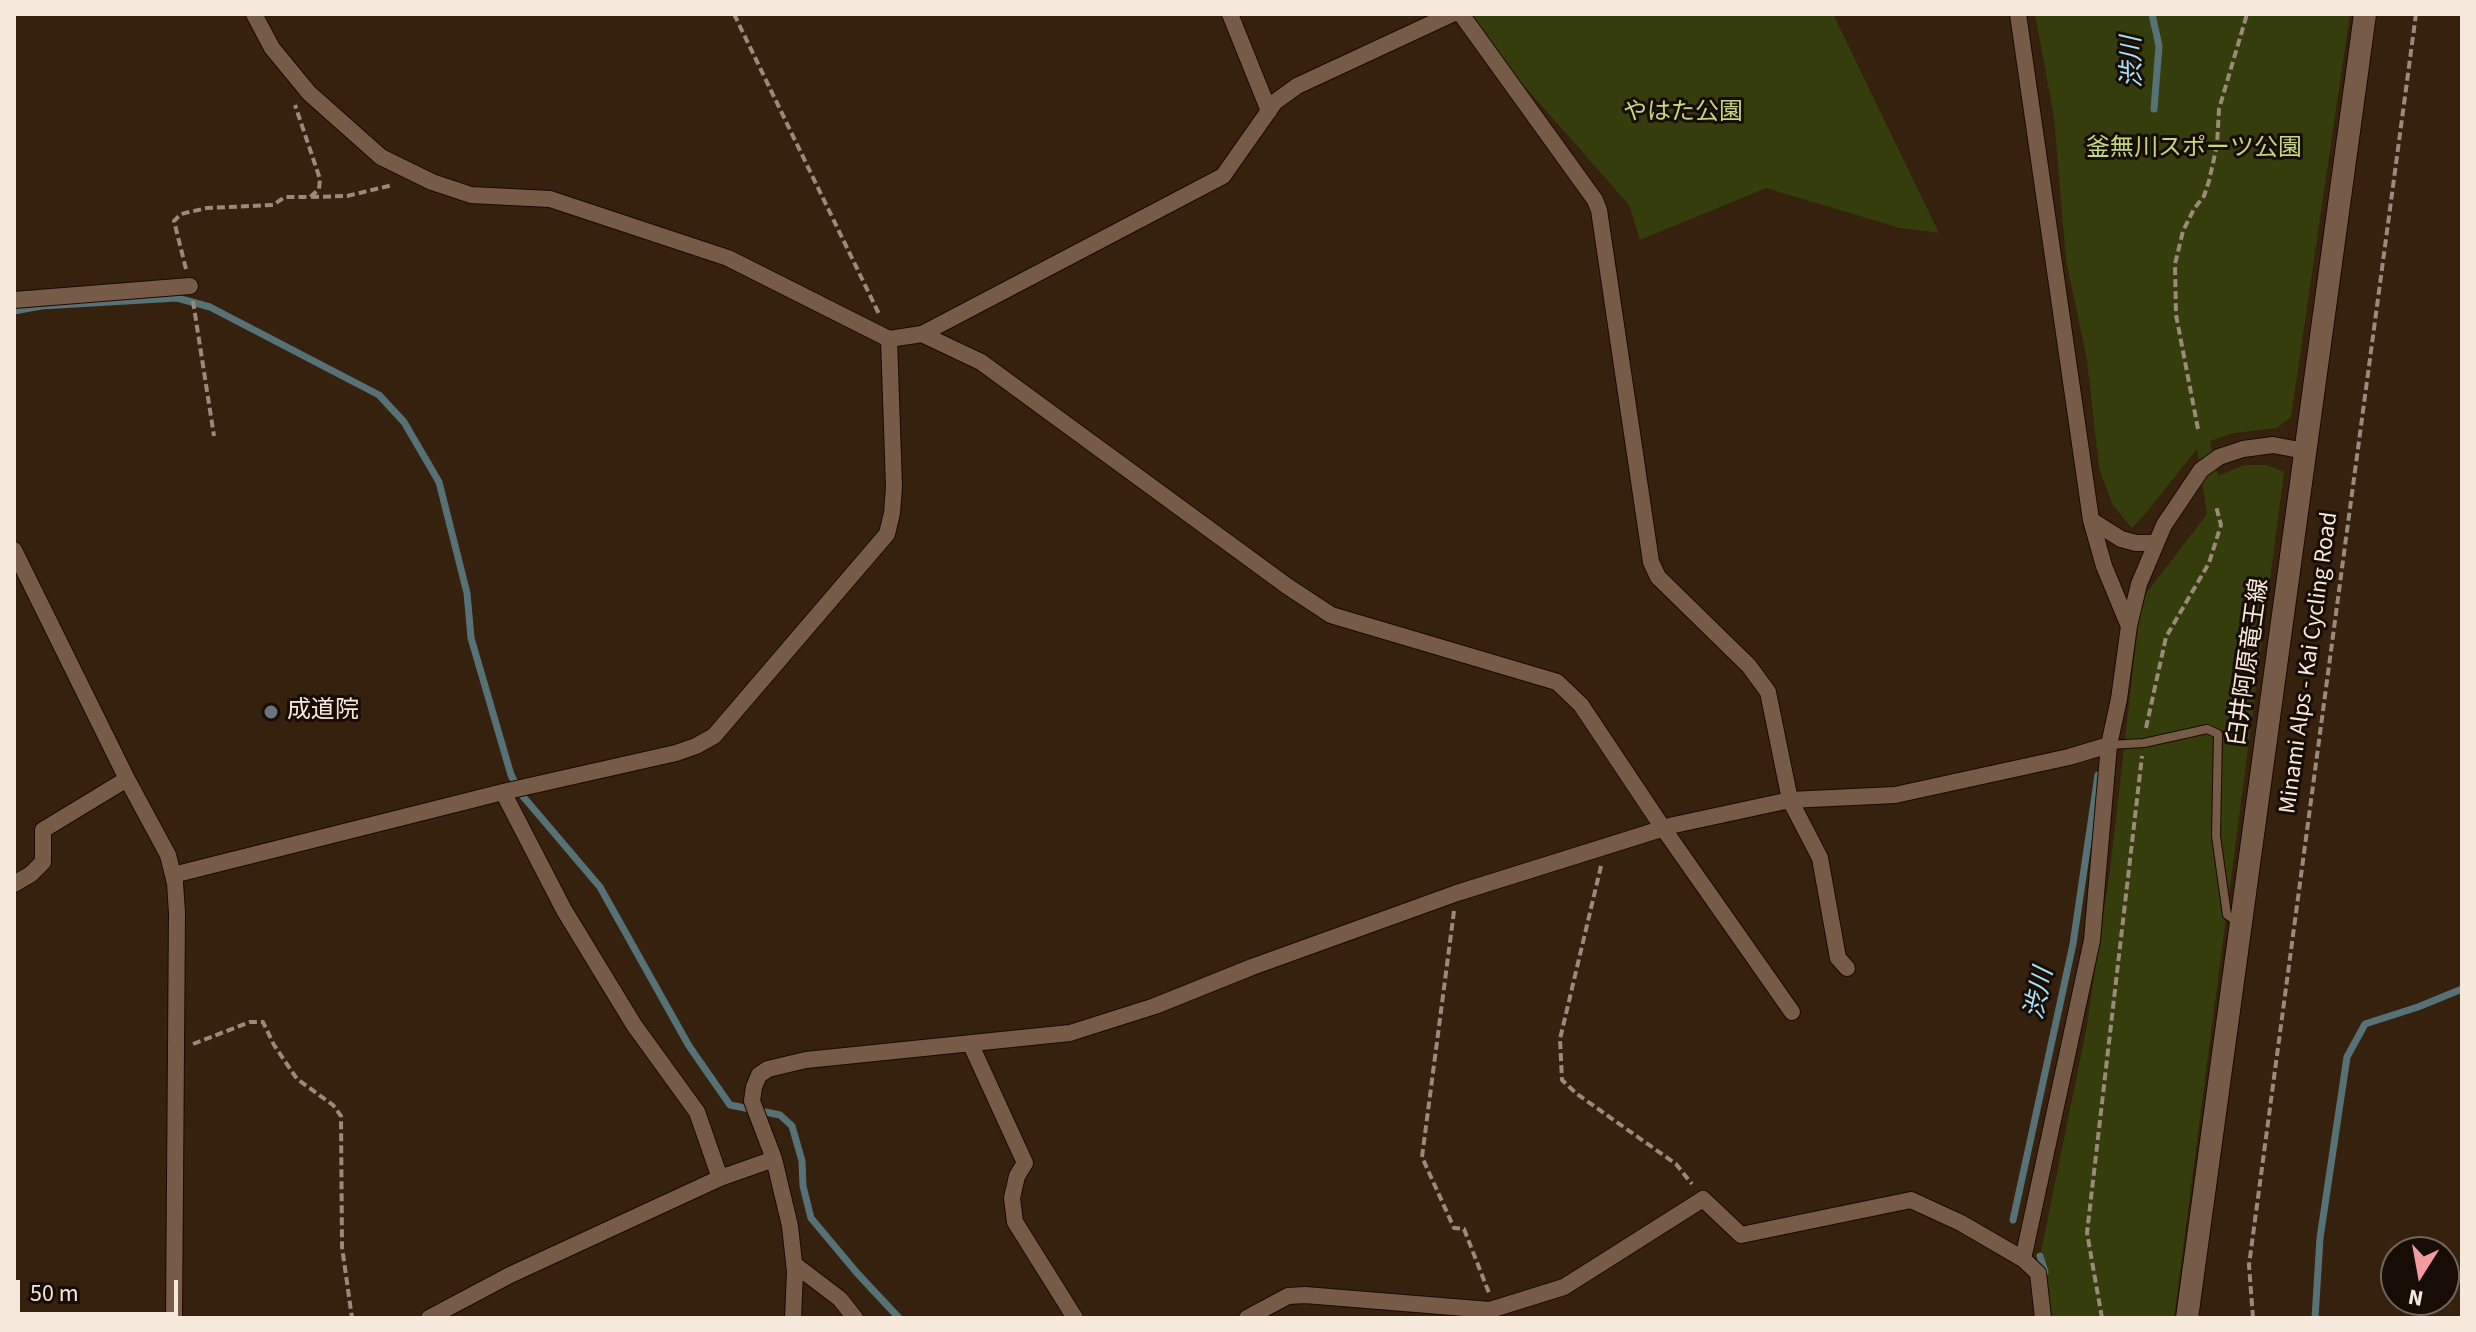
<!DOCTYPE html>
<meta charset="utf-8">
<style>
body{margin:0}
#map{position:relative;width:2476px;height:1332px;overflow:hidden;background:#36200e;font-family:"Source Sans 3",sans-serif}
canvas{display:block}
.frame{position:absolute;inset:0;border:16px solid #f7e8dc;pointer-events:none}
.north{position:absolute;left:2380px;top:1236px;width:80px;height:80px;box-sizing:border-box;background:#170d06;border:2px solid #71655c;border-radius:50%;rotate:191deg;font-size:22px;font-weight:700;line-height:32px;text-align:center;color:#f7e8dc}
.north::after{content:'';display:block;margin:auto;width:28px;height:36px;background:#f49aa3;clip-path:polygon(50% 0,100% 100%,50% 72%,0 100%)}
.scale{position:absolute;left:16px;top:1280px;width:162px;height:36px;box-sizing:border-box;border:4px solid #f7e8dc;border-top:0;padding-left:10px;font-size:24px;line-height:28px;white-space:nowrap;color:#f7e8dc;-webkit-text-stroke:6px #170d06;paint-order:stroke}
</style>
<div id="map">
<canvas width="2476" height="1332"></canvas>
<div class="frame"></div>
<div class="north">N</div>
<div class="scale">50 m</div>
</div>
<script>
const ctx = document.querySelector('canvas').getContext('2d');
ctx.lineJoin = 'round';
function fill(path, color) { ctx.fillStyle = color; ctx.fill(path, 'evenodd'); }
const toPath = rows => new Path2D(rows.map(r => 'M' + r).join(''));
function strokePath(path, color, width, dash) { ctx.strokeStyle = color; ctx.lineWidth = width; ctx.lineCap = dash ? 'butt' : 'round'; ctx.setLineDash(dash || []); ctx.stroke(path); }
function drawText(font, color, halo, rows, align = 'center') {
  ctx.font = font + ' "Source Sans 3","Noto Sans JP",sans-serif'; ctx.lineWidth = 6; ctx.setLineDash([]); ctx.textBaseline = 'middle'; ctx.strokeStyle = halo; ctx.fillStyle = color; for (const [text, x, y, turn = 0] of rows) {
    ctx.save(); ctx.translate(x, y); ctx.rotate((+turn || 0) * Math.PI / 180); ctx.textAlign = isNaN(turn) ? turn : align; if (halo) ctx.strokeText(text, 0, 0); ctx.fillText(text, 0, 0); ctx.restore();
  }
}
fill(toPath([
 [1461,14,1833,14,1939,233,1900,228,1766,188,1640,240,1629,205],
 [2035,14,2350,14,2291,417,2277,428,2234,433,2210,441,2218,476,2244,465,2267,465,2284,472,2174,1318,2051,1318,2046,1278,2040,1256,2086,1031,2110,870,2141,600,2207,514,2197,449,2147,512,2132,528,2112,504,2099,468,2087,360,2066,260,2054,118]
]), '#343d0b');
strokePath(toPath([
 [2152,14,2159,46,2154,109],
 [14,311,41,306,177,298,210,307,379,395,404,422,439,482,467,593,471,638,511,775,521,794,600,887,689,1046,730,1105,780,1115,792,1126,802,1161,803,1186,811,1218,857,1273,899,1318],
 [2013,1220,2073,944,2098,775],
 [2040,1256,2045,1272],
 [2315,1318,2320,1238,2347,1057,2365,1024,2418,1007,2462,989]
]), '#577277', 7);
const service = toPath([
 [2109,745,2144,743,2207,729,2218,734,2216,836,2227,915,2239,923]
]);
const minor = toPath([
 [254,14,272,48,309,93,381,157,432,182,471,195,550,199,728,258,889,339,922,334,1223,176,1275,102,1297,86,1452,14],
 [1230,14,1269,111],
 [1461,14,1595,200,1599,210,1651,562,1658,577,1749,666,1768,692,1790,800,1820,858,1838,958,1847,968],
 [2018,14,2091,520,2104,566,2128,624],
 [14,300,190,286],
 [922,334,981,362,1287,586,1331,615,1557,682,1581,705,1663,828,1792,1012],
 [2091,520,2121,539,2136,543,2156,543],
 [14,550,127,779,168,855,175,883,177,913,174,1318],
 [503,792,564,910,634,1025,697,1112,720,1178],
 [173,875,503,792,676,753,696,746,714,736,887,534,892,513,894,487,889,339],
 [14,884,31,874,43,862,43,830,127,779],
 [971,1045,1025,1163,1017,1176,1012,1198,1015,1222,1075,1318],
 [774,1159,752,1101,754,1087,759,1075,768,1069,806,1060,1070,1033,1155,1006,1252,967,1457,893,1674,825,1790,800,1895,795,2069,757,2109,745],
 [2023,1259,2092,940,2109,745,2119,699,2129,626,2139,584,2164,525,2201,470,2219,457,2243,449,2273,445,2305,451],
 [794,1264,840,1299,855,1318],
 [429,1318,510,1275,720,1178,774,1159,790,1226,795,1272,793,1318],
 [1247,1318,1288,1296,1305,1295,1490,1310,1564,1287,1703,1199,1741,1235,1911,1200,1961,1223,2023,1259,2038,1273,2043,1318]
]);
const secondary = toPath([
 [2187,1318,2365,14]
]);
strokePath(service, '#1d0900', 10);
strokePath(minor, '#1d0900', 18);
strokePath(secondary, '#1d0900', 24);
strokePath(toPath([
 [734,14,879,314],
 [311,197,347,196,393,185],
 [186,269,174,221,181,214,207,208,273,205,285,197,310,197,319,189,320,179,295,105],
 [193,301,214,436],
 [2198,429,2176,315,2175,264,2183,231,2194,209,2204,196,2209,181,2217,145,2219,109,2247,14],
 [2146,728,2166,637,2209,563,2221,525,2216,506],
 [1601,866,1560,1039,1562,1080,1577,1094,1676,1164,1692,1184],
 [1454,911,1422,1157,1454,1228,1464,1229,1489,1293],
 [193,1044,250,1022,263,1022,274,1045,297,1079,333,1105,341,1116,342,1247,352,1318],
 [2102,1318,2087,1233,2142,756],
 [2253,1318,2249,1265,2416,14]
]), '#9b897a', 4, [8, 4]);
strokePath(service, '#765c48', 8);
strokePath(minor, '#765c48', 16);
strokePath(secondary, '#765c48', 22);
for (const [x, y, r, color] of [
 [271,712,8,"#6b7280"]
]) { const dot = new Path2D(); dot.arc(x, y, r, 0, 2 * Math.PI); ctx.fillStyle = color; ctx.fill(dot); strokePath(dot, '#170d06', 3); }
drawText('24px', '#c3d77d', '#170d06', [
 ["やはた公園",1683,114],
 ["釜無川スポーツ公園",2194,150]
]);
drawText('24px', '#f7e8dc', '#170d06', [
 ["臼井阿原竜王線",2250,662,-82],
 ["Minami Alps - Kai Cycling Road",2310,663,-82]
]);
drawText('24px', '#f7e8dc', '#170d06', [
 ["成道院",287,712]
], 'left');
drawText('italic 26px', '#a3e2f8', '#170d06', [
 ["渋川",2134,62,-91],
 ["渋川",2041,994,-78]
]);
</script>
